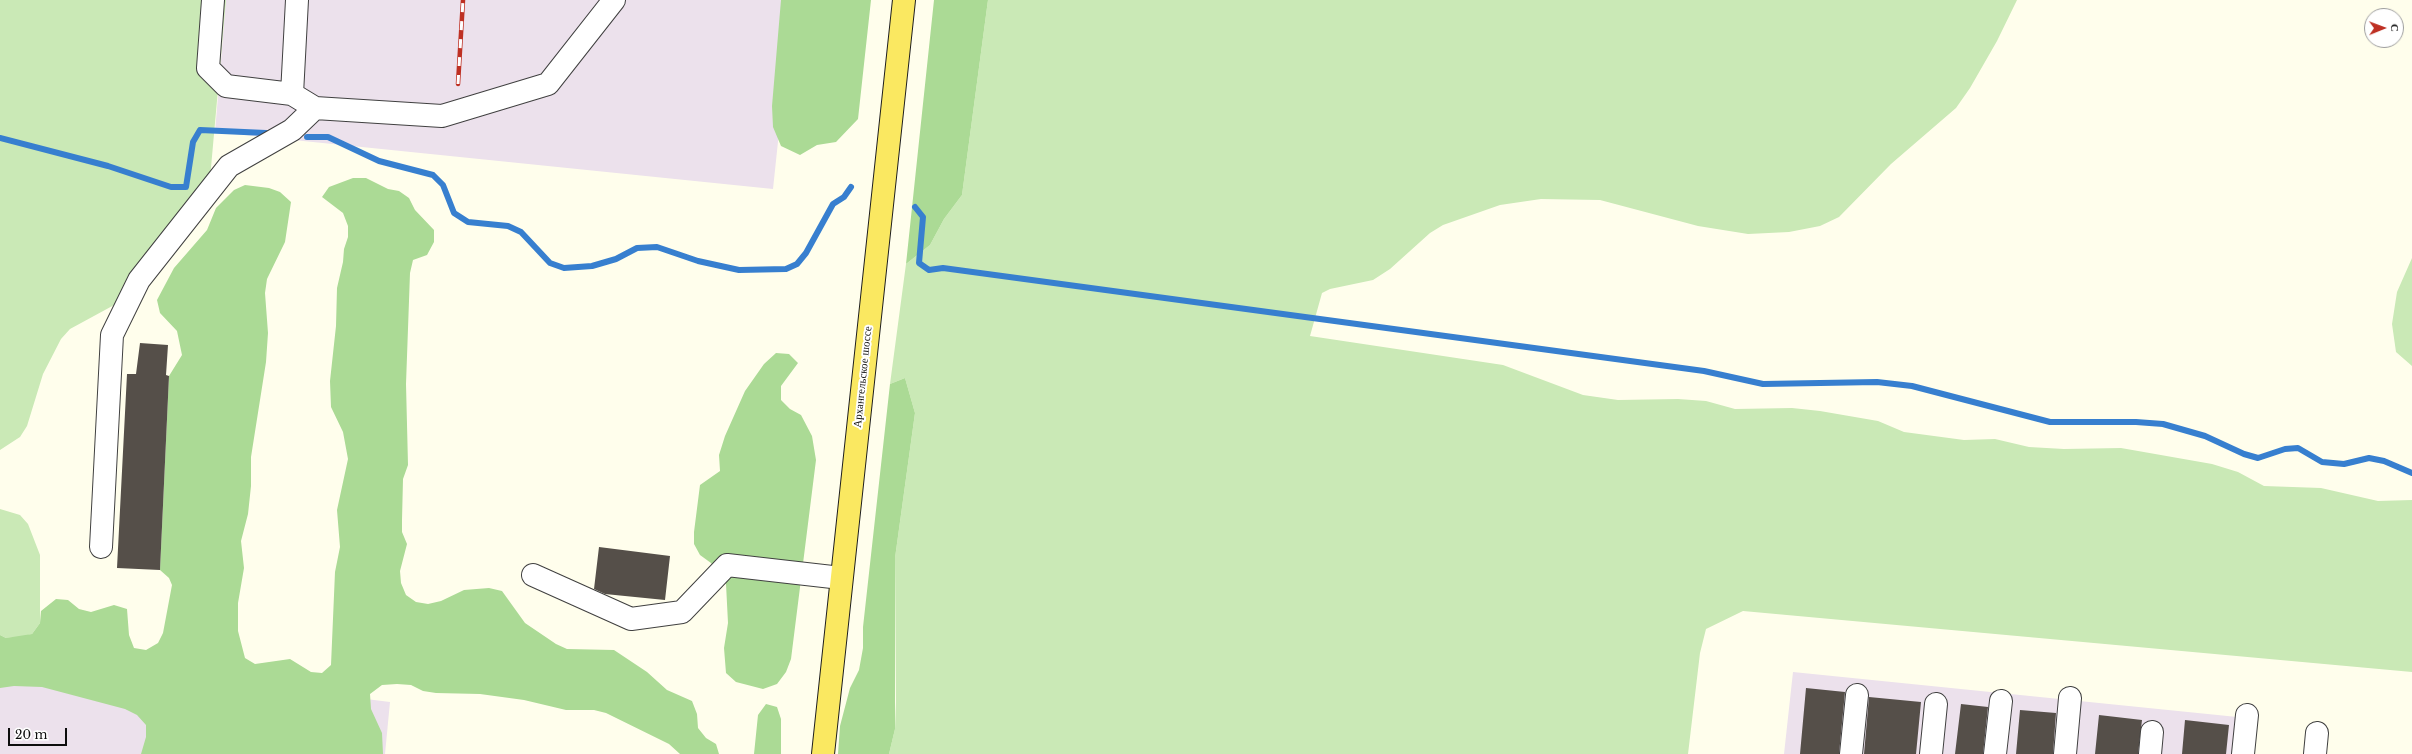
<!DOCTYPE html>
<meta charset="utf-8">
<style>
body{margin:0}
#map{position:relative;width:2412px;height:754px;overflow:hidden;background:#fffeec;font-family:"Libre Baskerville",serif}
canvas{display:block}
.north{position:absolute;left:2364px;top:8px;width:40px;height:40px;box-sizing:border-box;background:#fff;border:1px solid #9e9e9e;border-radius:50%;rotate:89deg;font-size:11px;font-weight:700;line-height:16px;text-align:center;color:#0d0d0d}
.north::after{content:'';display:block;margin:auto;width:14px;height:18px;background:#be3023;clip-path:polygon(50% 0,100% 100%,50% 72%,0 100%)}
.scale{position:absolute;left:8px;top:728px;width:59px;height:18px;box-sizing:border-box;border:2px solid #0d0d0d;border-top:0;padding-left:5px;font-size:12px;line-height:14px;white-space:nowrap;color:#0d0d0d;-webkit-text-stroke:3px #fff;paint-order:stroke}
</style>
<div id="map">
<canvas width="2412" height="754"></canvas>
<div class="north">С</div>
<div class="scale">20 m</div>
</div>
<script>
const ctx = document.querySelector('canvas').getContext('2d');
ctx.lineJoin = 'round';
function fill(path, color) { ctx.fillStyle = color; ctx.fill(path, 'evenodd'); }
const toPath = rows => new Path2D(rows.map(r => 'M' + r).join(''));
function strokePath(path, color, width, dash) { ctx.strokeStyle = color; ctx.lineWidth = width; ctx.lineCap = dash ? 'butt' : 'round'; ctx.setLineDash(dash || []); ctx.stroke(path); }
function drawText(font, color, halo, rows, align = 'center') {
  ctx.font = font + ' "Libre Baskerville",serif'; ctx.lineWidth = 4; ctx.setLineDash([]); ctx.textBaseline = 'middle'; ctx.strokeStyle = halo; ctx.fillStyle = color; for (const [text, x, y, turn = 0] of rows) {
    ctx.save(); ctx.translate(x, y); ctx.rotate((+turn || 0) * Math.PI / 180); ctx.textAlign = isNaN(turn) ? turn : align; if (halo) ctx.strokeText(text, 0, 0); ctx.fillText(text, 0, 0); ctx.restore();
  }
}
fill(toPath([
 [226,0,793,0,773,189,215,132],
 [0,653,390,702,385,754,0,754],
 [1793,672,2257,719,2253,754,1784,754]
]), '#ece1ec');
fill(toPath([
 [0,0,226,0,208,201,116,304,70,329,61,339,43,374,27,426,20,437,0,450],
 [988,0,2017,0,1997,41,1970,88,1956,108,1891,164,1839,217,1820,226,1789,232,1748,234,1698,226,1600,200,1541,199,1500,205,1443,225,1430,233,1390,269,1373,280,1330,289,1322,293,1310,336,1503,365,1583,395,1618,400,1678,399,1706,401,1735,409,1792,408,1820,411,1878,421,1904,432,1964,440,1995,439,2029,447,2064,449,2121,448,2212,464,2238,472,2264,486,2321,488,2378,501,2412,500,2412,672,1743,611,1706,629,1700,653,1688,754,889,754,895,729,896,702,895,558,915,413,905,378,890,384,906,264,930,245,944,219,962,195],
 [2412,258,2412,366,2396,352,2392,324,2397,292],
 [0,509,20,515,28,524,40,555,40,623,32,634,20,637,6,638,0,635]
]), '#cae9b6');
fill(toPath([
 [781,0,871,0,858,119,836,142,817,145,800,155,781,146,773,127,772,106],
 [934,0,988,0,962,195,944,219,930,245,906,264],
 [353,178,366,178,388,189,399,191,409,198,415,210,434,230,434,242,427,255,413,260,410,273,406,384,408,465,403,479,402,520,402,532,407,544,400,571,401,583,406,595,416,602,428,604,441,601,464,590,489,588,502,591,525,623,556,644,567,649,614,650,647,672,667,690,692,701,697,714,698,728,706,738,716,744,719,754,680,754,669,744,606,713,594,710,566,710,524,700,480,694,436,693,423,691,411,685,397,684,382,685,370,694,371,709,382,733,383,754,141,754,146,737,146,725,137,715,125,709,42,687,14,686,0,688,0,635,6,638,32,634,40,623,41,611,56,599,68,600,79,609,91,612,114,605,127,609,129,635,134,648,146,650,158,643,163,633,172,585,169,578,160,570,169,376,182,355,177,331,160,313,157,300,174,268,207,230,216,208,234,190,245,185,269,188,280,192,291,202,285,242,267,279,265,293,268,333,266,362,251,457,251,486,248,514,241,541,244,568,238,603,238,631,245,658,255,664,290,659,311,672,322,673,331,665,335,572,340,547,337,510,348,459,343,432,331,407,330,381,336,326,337,288,343,262,344,249,348,237,348,226,343,213,322,197,329,187],
 [776,353,789,354,798,363,781,386,781,400,790,409,801,415,812,436,816,460,791,659,786,672,777,684,763,689,736,682,726,673,724,648,728,623,726,584,711,563,700,555,694,544,694,532,700,485,720,471,719,455,725,436,745,391,764,364],
 [905,378,915,413,895,558,895,729,889,754,838,754,840,726,850,688,859,670,863,648,863,627,890,384],
 [766,704,777,707,781,719,781,754,754,754,758,715]
]), '#abda95');
strokePath(toPath([
 [307,137,328,137,379,161,433,175,443,185,454,213,468,222,508,226,521,232,550,263,564,268,592,266,616,259,637,248,657,247,698,261,739,270,786,269,797,264,806,253,833,204,844,197,851,187],
 [0,138,108,166,171,187,186,187,193,142,200,130,266,133],
 [915,207,923,217,919,263,929,270,943,268,1704,371,1763,384,1877,382,1912,386,2050,422,2136,422,2163,424,2205,436,2244,454,2258,458,2285,449,2298,448,2322,462,2344,464,2369,458,2384,461,2412,473]
]), '#377fcf', 6);
fill(toPath([
 [140,343,168,345,166,375,169,376,160,570,117,568,127,374,136,374],
 [599,547,670,556,665,600,605,594,594,589],
 [1806,688,1845,692,1839,754,1800,754],
 [1869,697,1921,702,1916,754,1864,754],
 [1961,704,1988,707,1983,754,1955,754],
 [2020,710,2056,713,2053,754,2016,754],
 [2099,715,2142,720,2138,754,2095,754],
 [2185,720,2229,725,2226,754,2182,754]
]), '#554f49');
const minor = toPath([
 [213,0,208,68,226,86,292,94,315,108,442,116,548,84,614,0],
 [292,94,297,0],
 [101,547,112,335,139,280,229,166,292,130,315,108],
 [533,575,631,619,682,612,727,565,841,578],
 [1851,754,1857,695],
 [1931,754,1936,704],
 [1995,754,2001,701],
 [2065,754,2070,698],
 [2150,754,2152,732],
 [2243,754,2247,715],
 [2315,754,2317,733]
]);
const major = toPath([
 [823,754,904,0]
]);
strokePath(minor, '#404040', 24);
strokePath(major, '#1e1e1e', 24);
strokePath(minor, '#fff', 22);
strokePath(major, '#fae861', 22);
const rail = toPath([
 [458,84,463,0]
]);
strokePath(rail, '#be3023', 4.5);
strokePath(rail, '#fff', 3, [9]);
drawText('11px', '#0d0d0d', '#fff', [
 ["Архангельское шоссе",863,377,-84]
]);
</script>
